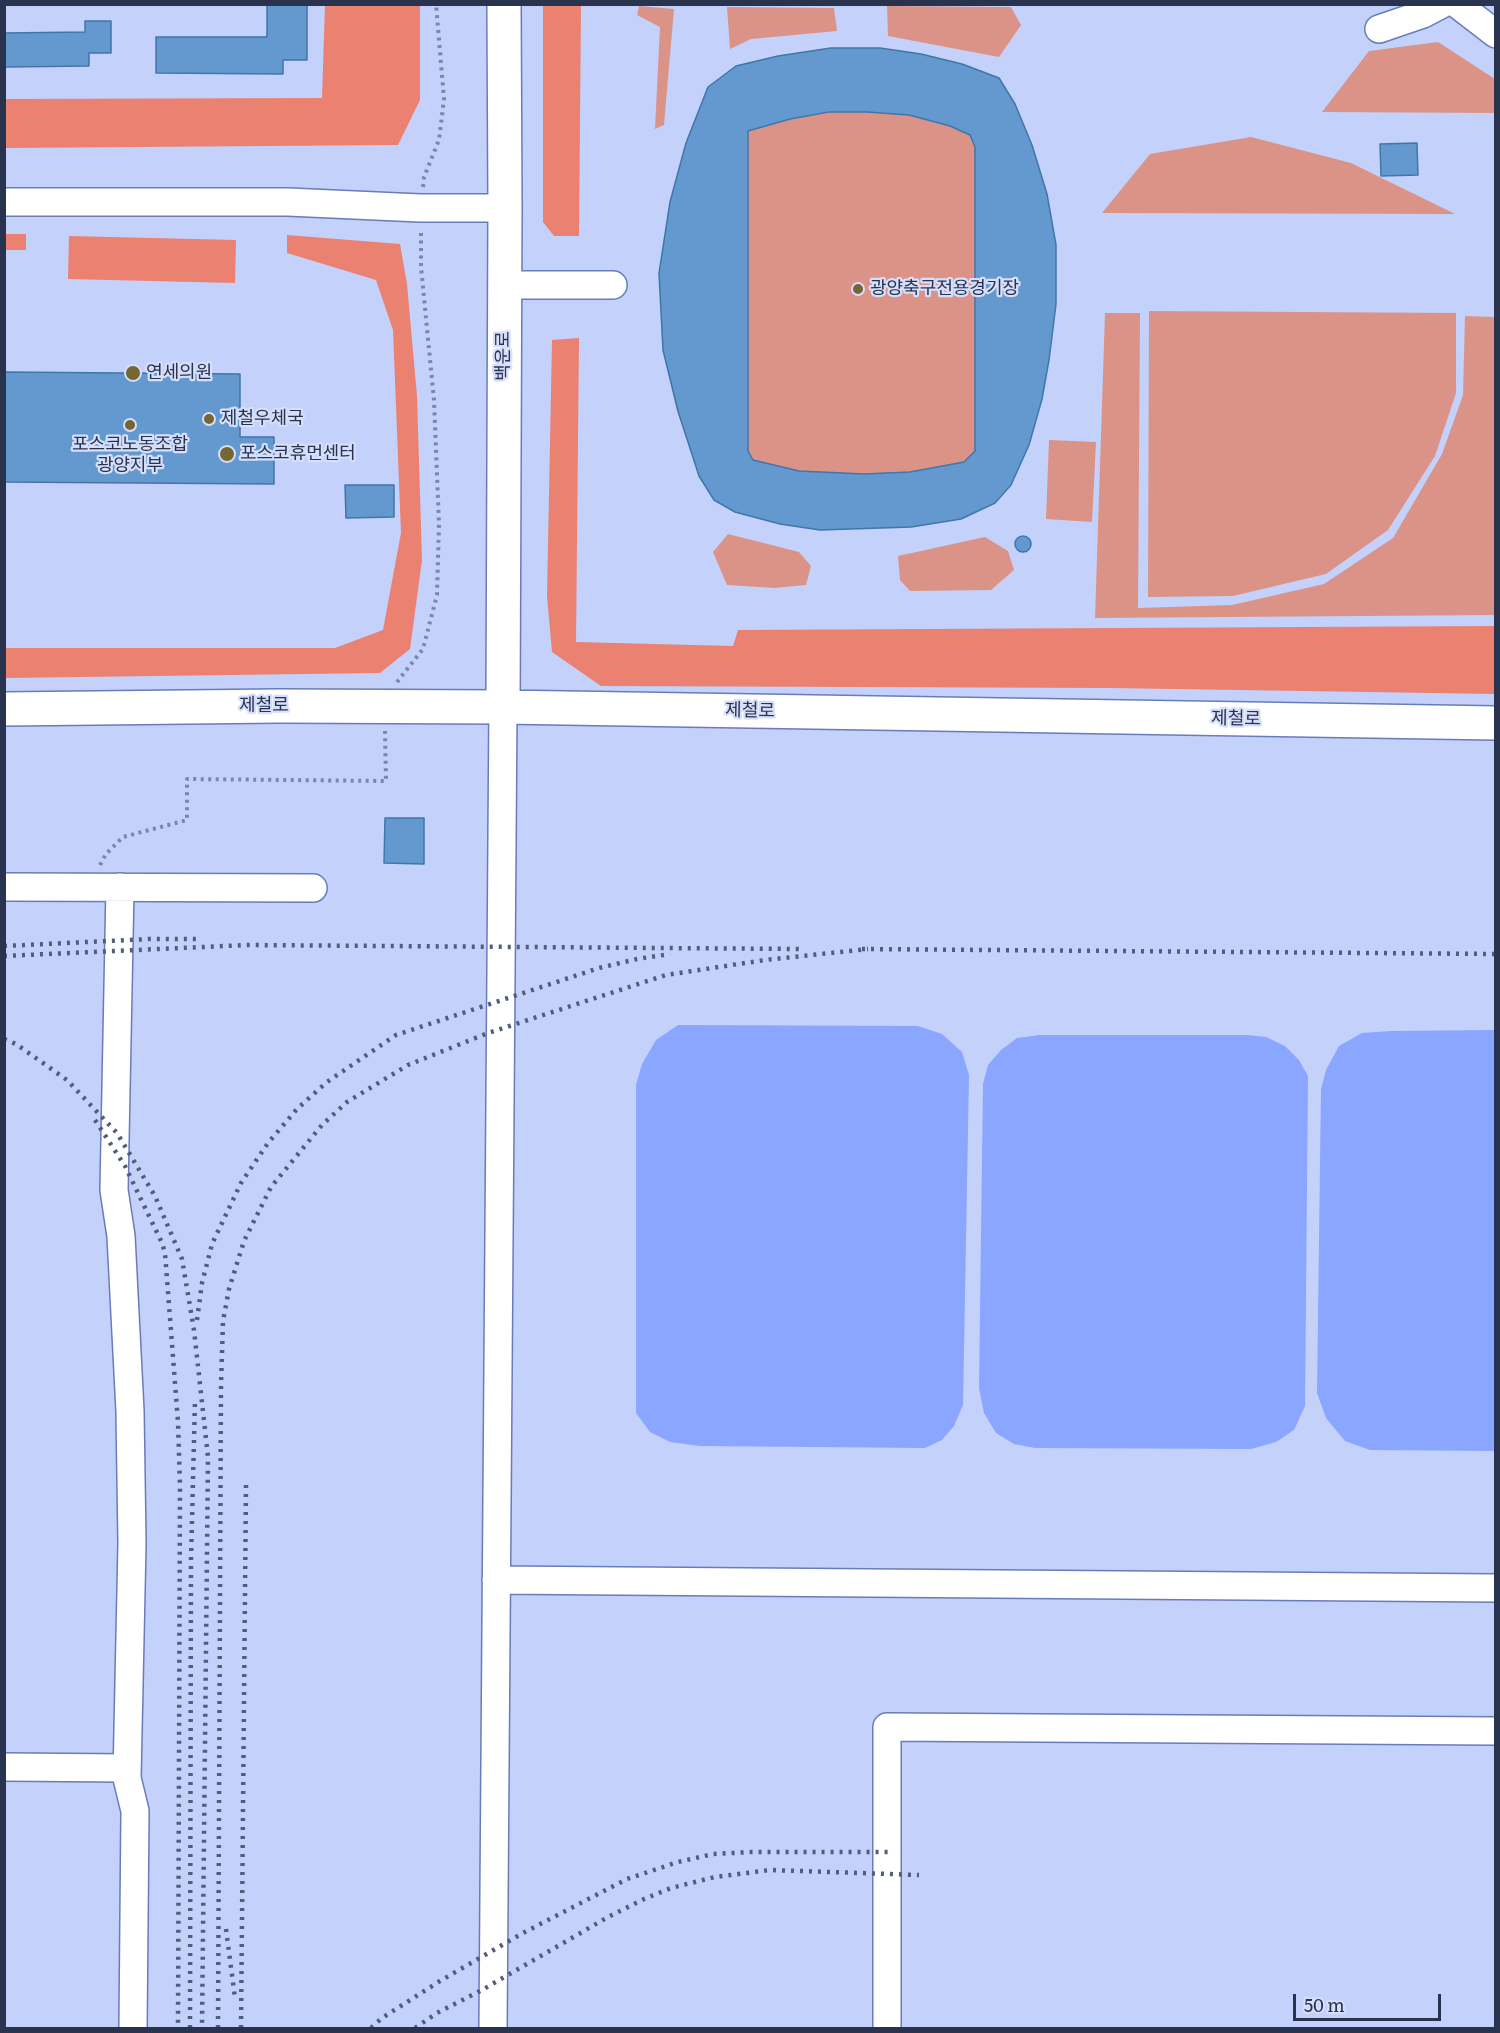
<!DOCTYPE html>
<meta charset="utf-8">
<style>
body{margin:0}
#map{position:relative;width:1500px;height:2033px;overflow:hidden;background:#c3d1fb;font-family:Literata,serif}
canvas{display:block}
.frame{position:absolute;inset:0;border:6px solid #2a334e;pointer-events:none}
.scale{position:absolute;left:1293px;top:1994px;width:148px;height:27px;box-sizing:border-box;border:3px solid #2a334e;border-top:0;padding-left:8px;font-size:18px;line-height:21px;white-space:nowrap;color:#2a334e;-webkit-text-stroke:4px #d5dffb;paint-order:stroke}
</style>
<div id="map">
<canvas width="1500" height="2033"></canvas>
<div class="frame"></div>
<div class="scale">50 m</div>
</div>
<script>
const ctx = document.querySelector('canvas').getContext('2d');
ctx.lineJoin = 'round';
function fill(path, color) { ctx.fillStyle = color; ctx.fill(path, 'evenodd'); }
const toPath = rows => new Path2D(rows.map(r => 'M' + r).join(''));
function strokePath(path, color, width, dash) { ctx.strokeStyle = color; ctx.lineWidth = width; ctx.lineCap = dash ? 'butt' : 'round'; ctx.setLineDash(dash || []); ctx.stroke(path); }
function drawText(font, color, halo, rows, align = 'center') {
  ctx.font = font + ' Literata,"Noto Sans KR",serif'; ctx.lineWidth = 4.5; ctx.setLineDash([]); ctx.textBaseline = 'middle'; ctx.strokeStyle = halo; ctx.fillStyle = color; for (const [text, x, y, turn = 0] of rows) {
    ctx.save(); ctx.translate(x, y); ctx.rotate((+turn || 0) * Math.PI / 180); ctx.textAlign = isNaN(turn) ? turn : align; if (halo) ctx.strokeText(text, 0, 0); ctx.fillText(text, 0, 0); ctx.restore();
  }
}
fill(toPath([
 [639,6,674,9,664,125,655,129,660,27,637,15],
 [887,6,1011,7,1021,25,999,57,888,36],
 [727,7,834,8,837,31,751,39,730,49],
 [1438,42,1495,79,1495,113,1322,112,1369,51],
 [831,48,880,48,921,54,962,64,999,78,1015,104,1032,145,1056,304,1049,360,1042,399,1029,445,1011,485,995,503,961,519,911,527,820,530,780,524,735,512,714,500,699,476,677,411,663,350,659,273,670,202,686,143,708,87],
 [1251,137,1351,163,1455,214,1102,213,1150,154],
 [1149,311,1456,313,1456,393,1435,456,1388,530,1326,574,1233,596,1148,597],
 [1105,313,1140,313,1138,608,1232,605,1324,584,1393,538,1442,454,1463,395,1465,316,1495,317,1495,615,1095,618],
 [1049,440,1096,442,1092,522,1046,519],
 [728,534,799,552,811,566,806,585,774,588,727,585,713,552],
 [985,537,1008,551,1014,570,991,590,910,591,900,580,898,556]
]), '#dc9387');
fill(toPath([
 [325,5,420,5,420,100,398,145,5,148,5,99,322,98],
 [543,5,581,5,579,236,554,236,543,222],
 [5,234,26,234,26,250,5,250],
 [287,235,400,244,407,284,417,396,422,560,410,649,380,673,5,678,5,648,335,648,383,630,401,533,393,330,376,280,287,253],
 [69,236,236,240,235,283,68,279],
 [579,338,576,642,733,646,738,630,1495,626,1495,694,1111,688,601,686,552,652,547,596,552,340]
]), '#ea8171');
fill(toPath([
 [678,1025,918,1026,942,1034,962,1052,969,1075,963,1405,954,1426,942,1440,925,1448,700,1446,670,1442,650,1432,636,1413,636,1085,642,1064,656,1040],
 [1495,1030,1495,1451,1370,1450,1345,1441,1326,1418,1317,1393,1321,1089,1326,1070,1339,1046,1362,1033,1391,1031],
 [1040,1035,1247,1035,1266,1037,1285,1046,1299,1060,1308,1076,1305,1406,1294,1430,1276,1442,1251,1449,1035,1448,1014,1444,996,1433,984,1413,979,1388,983,1084,988,1065,1001,1050,1017,1038]
]), '#8aa6ff');
const building = toPath([
 [267,4,307,4,307,60,283,60,283,74,156,73,156,37,267,37,267,4],
 [85,21,111,21,111,53,89,53,89,66,4,67,4,33,85,32,85,21],
 [831,48,880,48,921,54,962,64,999,78,1015,104,1032,145,1047,194,1056,245,1056,304,1049,360,1042,399,1029,445,1011,485,995,503,961,519,911,527,820,530,780,524,735,512,714,500,699,476,678,411,663,350,659,273,670,202,686,143,708,87,736,66,778,56,831,48],
 [829,112,867,112,909,115,950,126,970,135,975,147,975,451,964,462,910,472,864,474,799,471,753,460,748,451,748,131,790,119,829,112],
 [1417,143,1418,175,1381,176,1380,144,1417,143],
 [4,372,240,374,240,437,274,437,274,484,4,482,4,372],
 [345,485,394,485,394,517,346,518,345,485],
 '1015 544a8 8 0 1 1 16 0a8 8 0 1 1-16 0Z',
 [385,818,424,818,424,864,384,863,385,818]
]);
fill(building, '#6399cf');
strokePath(building, '#4176aa', 1.5);
const minor = toPath([
 [1457,4,1496,34],
 [1379,29,1423,14,1442,4],
 [4,202,288,202,420,208,505,208],
 [505,285,613,285],
 [4,887,313,888],
 [120,887,114,1190,121,1236,130,1411,132,1543,127,1778,135,1811,133,2028],
 [496,1580,1496,1588],
 [4,1767,127,1768],
 [493,2028,503,707],
 [887,2028,887,1727,1496,1731]
]);
const major = toPath([
 [503,707,505,208,504,4],
 [4,709,279,706,503,707,1496,723]
]);
strokePath(minor, '#687cbb', 30);
strokePath(major, '#687cbb', 36);
strokePath(toPath([
 [423,187,424,177,439,140,444,99,436,4],
 [397,682,423,649,437,595,439,524,434,400,421,267,421,231],
 [100,865,106,854,123,837,187,820,187,779,386,781,385,731]
]), '#7b87aa', 4, [3, 4.5]);
strokePath(minor, '#fff', 27);
strokePath(major, '#fff', 33);
strokePath(toPath([
 [4,946,150,939,196,939],
 [862,949,1496,954],
 [4,956,247,945,799,949],
 [4,1039,16,1044,67,1080,117,1133,155,1196,182,1259,194,1330,208,1457,202,2028],
 [95,1120,125,1166,162,1243,165,1253,178,1422,180,1486,178,2028],
 [197,1320,202,1283,212,1244,241,1183,268,1143,297,1109,327,1082,396,1035,599,968,637,959,670,954],
 [226,1929,235,1998],
 [190,2028,191,1560,195,1400],
 [218,2028,221,1385,223,1321,229,1289,244,1241,271,1187,322,1125,347,1102,408,1065,488,1033,666,975,765,960,868,949],
 [241,2028,246,1485],
 [371,2028,382,2018,440,1981,523,1933,627,1879,678,1862,713,1854,752,1852,893,1852],
 [415,2028,437,2013,482,1990,608,1917,644,1899,671,1888,715,1877,770,1870,919,1875]
]), '#525d7c', 4.5, [3, 6]);
for (const [x, y, r, color] of [
 [858,289,6,"#786534"],
 [133,373,8,"#786534"],
 [209,419,6,"#786534"],
 [130,425,6,"#786534"],
 [227,454,8,"#786534"]
]) { const dot = new Path2D(); dot.arc(x, y, r, 0, 2 * Math.PI); ctx.fillStyle = color; ctx.fill(dot); strokePath(dot, '#d5dffb', 2); }
drawText('18px', '#2a334e', '#d5dffb', [
 ["광양축구전용경기장",870,289],
 ["연세의원",146,373],
 ["제철우체국",221,419],
 ["포스코노동조합",130,445,"center"],
 ["광양지부",130,466,"center"],
 ["포스코휴먼센터",240,454]
], 'left');
drawText('18px', '#2a334e', '#d5dffb', [
 ["백운로",504,356,-90],
 ["제철로",264,706],
 ["제철로",750,711,1],
 ["제철로",1236,719,1]
]);
</script>
